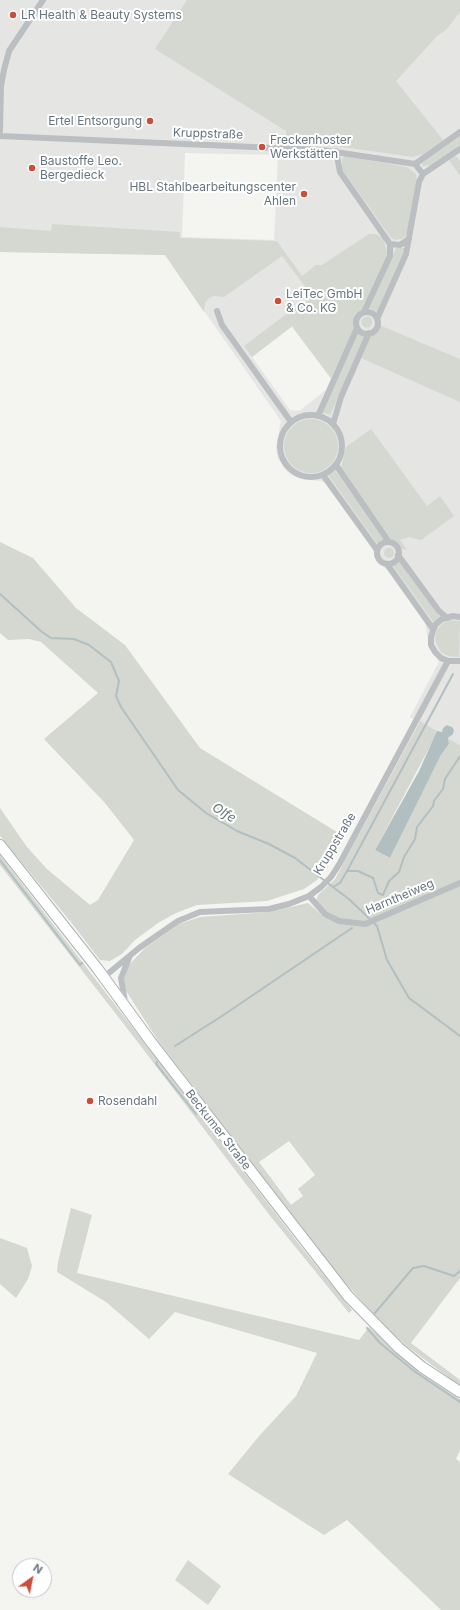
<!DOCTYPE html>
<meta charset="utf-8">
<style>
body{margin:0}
#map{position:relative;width:460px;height:1610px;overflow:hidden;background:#f4f4f1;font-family:Inter,sans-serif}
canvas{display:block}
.north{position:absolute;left:12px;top:1558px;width:40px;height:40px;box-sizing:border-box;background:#fff;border:1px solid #c2c8cb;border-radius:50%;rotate:33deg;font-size:11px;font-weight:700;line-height:16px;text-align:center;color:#67767e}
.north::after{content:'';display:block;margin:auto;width:14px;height:18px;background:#cb4d3a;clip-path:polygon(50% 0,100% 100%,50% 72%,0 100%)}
</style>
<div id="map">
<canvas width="460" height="1610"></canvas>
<div class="north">N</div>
</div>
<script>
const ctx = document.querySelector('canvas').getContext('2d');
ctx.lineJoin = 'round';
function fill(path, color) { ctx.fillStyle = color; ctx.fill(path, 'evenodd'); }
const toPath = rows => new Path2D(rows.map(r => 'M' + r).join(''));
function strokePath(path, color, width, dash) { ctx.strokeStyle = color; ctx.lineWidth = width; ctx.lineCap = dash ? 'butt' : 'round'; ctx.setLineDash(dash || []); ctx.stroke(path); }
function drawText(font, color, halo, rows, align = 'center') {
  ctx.font = font + ' Inter,sans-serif'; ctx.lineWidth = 4; ctx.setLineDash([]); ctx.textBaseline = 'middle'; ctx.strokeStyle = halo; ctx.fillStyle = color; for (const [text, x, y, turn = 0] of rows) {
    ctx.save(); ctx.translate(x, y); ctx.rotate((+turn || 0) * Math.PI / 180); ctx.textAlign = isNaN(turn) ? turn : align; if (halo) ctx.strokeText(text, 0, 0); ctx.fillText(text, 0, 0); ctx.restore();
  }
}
fill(toPath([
 [0,0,460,0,460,745,448,738,454,732,450,725,447,725,442,732,437,731,410,717,439,662,429,646,425,622,388,571,377,560,373,549,327,484,321,481,300,479,291,475,284,468,278,458,276,448,281,421,165,255,0,252],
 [185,153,278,155,274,240,182,237],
 [292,327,331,379,326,390,299,411,290,410,252,357]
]), '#e5e5e4');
fill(toPath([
 [187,0,460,0,460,12,446,30,437,36,396,81,443,140,423,154,413,157,343,147,286,143,286,131,155,49],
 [460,135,460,146,434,165,422,166,422,162],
 [345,156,407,167,416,174,417,180,407,233,404,238,396,240,391,238,342,169,342,159],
 [456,156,460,161,460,176,449,160],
 [52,224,180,232,180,238,277,241,302,276,316,265,322,265,369,234,375,234,383,238,387,252,386,259,363,310,356,315,355,326,331,378,292,326,252,357,244,346,293,309,310,300,307,296,310,293,282,256,224,297,214,296,209,298,205,303,204,312,165,255,0,252,0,227,51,231],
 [396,248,405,248,377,312,369,308],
 '361.5 322a5.5 5.5 0 1 1 11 0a5.5 5.5 0 1 1-11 0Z',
 [379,325,460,359,460,402,361,358,371,334],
 [358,332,366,336,330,415,321,412],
 '284 446a27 27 0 1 1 54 0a27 27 0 1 1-54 0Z',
 [371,429,427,506,440,496,454,516,421,540,409,537,400,540,407,550,400,548,391,539,341,468,346,447],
 [335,470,385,539,378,545,328,475],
 [0,542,33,558,76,608,125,645,200,748,345,837,327,868,317,880,304,889,267,901,197,905,176,913,158,923,135,940,122,954,110,961,100,960,70,921,0,836,0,808,27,847,47,869,90,905,98,900,134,840,105,803,44,739,98,693,41,642,29,639,8,640,0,633],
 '384 553a5 5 0 1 1 10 0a5 5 0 1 1-10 0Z',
 [400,561,440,617,434,623,393,566],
 [449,620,460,621,459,657,448,656,441,652,437,645,435,638,437,630,442,624],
 [420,721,437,731,436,735,375,850,390,858,441,755,449,744,448,738,460,745,460,1278,411,1343,460,1380,460,1386,408,1347,386,1328,340,1277,159,1042,126,991,124,979,126,968,145,948,179,924,200,917,269,912,308,903,322,915,341,924,321,937,341,924,342,920,327,912,316,902,318,895,335,879],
 [289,1141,315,1175,298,1189,303,1196,291,1205,259,1162],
 [0,855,302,1248,352,1310,349,1313,271,1217,140,1045,0,865],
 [71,1208,92,1215,77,1273,359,1340,369,1327,418,1371,460,1399,460,1450,456,1459,460,1462,460,1610,441,1610,347,1520,324,1535,228,1474,260,1435,296,1396,317,1353,175,1312,149,1339,106,1302,57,1272,58,1262],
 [0,1238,27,1248,32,1266,28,1279,16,1298,0,1284],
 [188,1560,221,1586,208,1605,175,1580]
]), '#d4d8d1');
fill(toPath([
 [447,725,452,727,454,730,453,734,448,738,449,744,441,755,390,858,375,850,419,771,437,731,442,732,443,728]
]), '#b2bfc1');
strokePath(toPath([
 [0,594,42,632,51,638,74,639,89,645,111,662,119,681,116,696,121,707,178,790,206,813,237,831,269,844,295,858,350,900,377,926,387,960,409,998,460,1036],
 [0,860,80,965,82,963],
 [347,871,453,674],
 [333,887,340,883,347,871,358,871,373,878,378,893,383,895,389,881,399,872,404,857,415,839,417,827,433,806,434,801,443,789,445,779,460,756],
 [175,1046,222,1016,352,928],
 [157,1062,156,1064,196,1114],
 [375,1313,413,1268,424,1266,454,1276,460,1271],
 [367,1328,380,1343,414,1371,460,1402]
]), '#b2bfc1', 2);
const primary = toPath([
 [0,845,97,968,151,1042,348,1296,399,1348,422,1367,460,1392]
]);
strokePath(primary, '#adb2b4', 12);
strokePath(toPath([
 [0,131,1,86,4,70,9,51,43,0],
 [0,136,322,150,415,164,423,174],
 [336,151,340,172,390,244,390,256,364,312],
 [415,164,460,132],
 [423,174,460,149],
 [390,244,400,245,409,239],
 [217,311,222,325,291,422],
 '356 323a11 11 0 1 1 22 0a11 11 0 1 1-22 0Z',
 [377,319,406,254,419,182,423,174],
 '280 446a31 31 0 1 1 62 0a31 31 0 1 1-62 0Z',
 [318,416,357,328],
 [333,424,341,397,369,333],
 [336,465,389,542],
 [323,475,377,550],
 '377 553a11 11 0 1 1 22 0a11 11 0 1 1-22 0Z',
 [398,555,439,611,446,617],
 [387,564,433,629],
 [460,617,453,616,442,619,435,625,431,637,431,645,435,652,441,658,448,661,460,661],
 [309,896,325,914,339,921,365,924,460,883],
 [104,977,139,948,178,921,200,912,269,909,289,904,309,896,321,887,331,877,340,863,448,661],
 [125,1002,121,978,129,958]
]), '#bbbfc2', 6);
strokePath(primary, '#fff', 10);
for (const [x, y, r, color] of [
 [13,15,4,"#cb4d3a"],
 [150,121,4,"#cb4d3a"],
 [262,147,4,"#cb4d3a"],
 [32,168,4,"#cb4d3a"],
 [304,194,4,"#cb4d3a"],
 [278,301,4,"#cb4d3a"],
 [90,1101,4,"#cb4d3a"]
]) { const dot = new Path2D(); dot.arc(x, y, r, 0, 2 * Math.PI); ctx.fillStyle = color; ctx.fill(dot); strokePath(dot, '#fff', 1.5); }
drawText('12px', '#67767e', '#fff', [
 ["LR Health & Beauty Systems",21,15],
 ["Ertel Entsorgung",142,121,"right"],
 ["Freckenhoster",270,140],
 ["Werkstätten",270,154],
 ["Baustoffe Leo.",40,161],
 ["Bergedieck",40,175],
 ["HBL Stahlbearbeitungscenter",296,187,"right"],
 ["Ahlen",296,201,"right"],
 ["LeiTec GmbH",286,294],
 ["& Co. KG",286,308],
 ["Rosendahl",98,1101]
], 'left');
drawText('12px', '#67767e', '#fff', [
 ["Kruppstraße",208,134,2],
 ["Kruppstraße",335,844,-59],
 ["Harntheiweg",400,897,-23],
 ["Beckumer Straße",218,1130,52]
]);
drawText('italic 13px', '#63777b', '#fff', [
 ["Olfe",224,813,32]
]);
</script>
